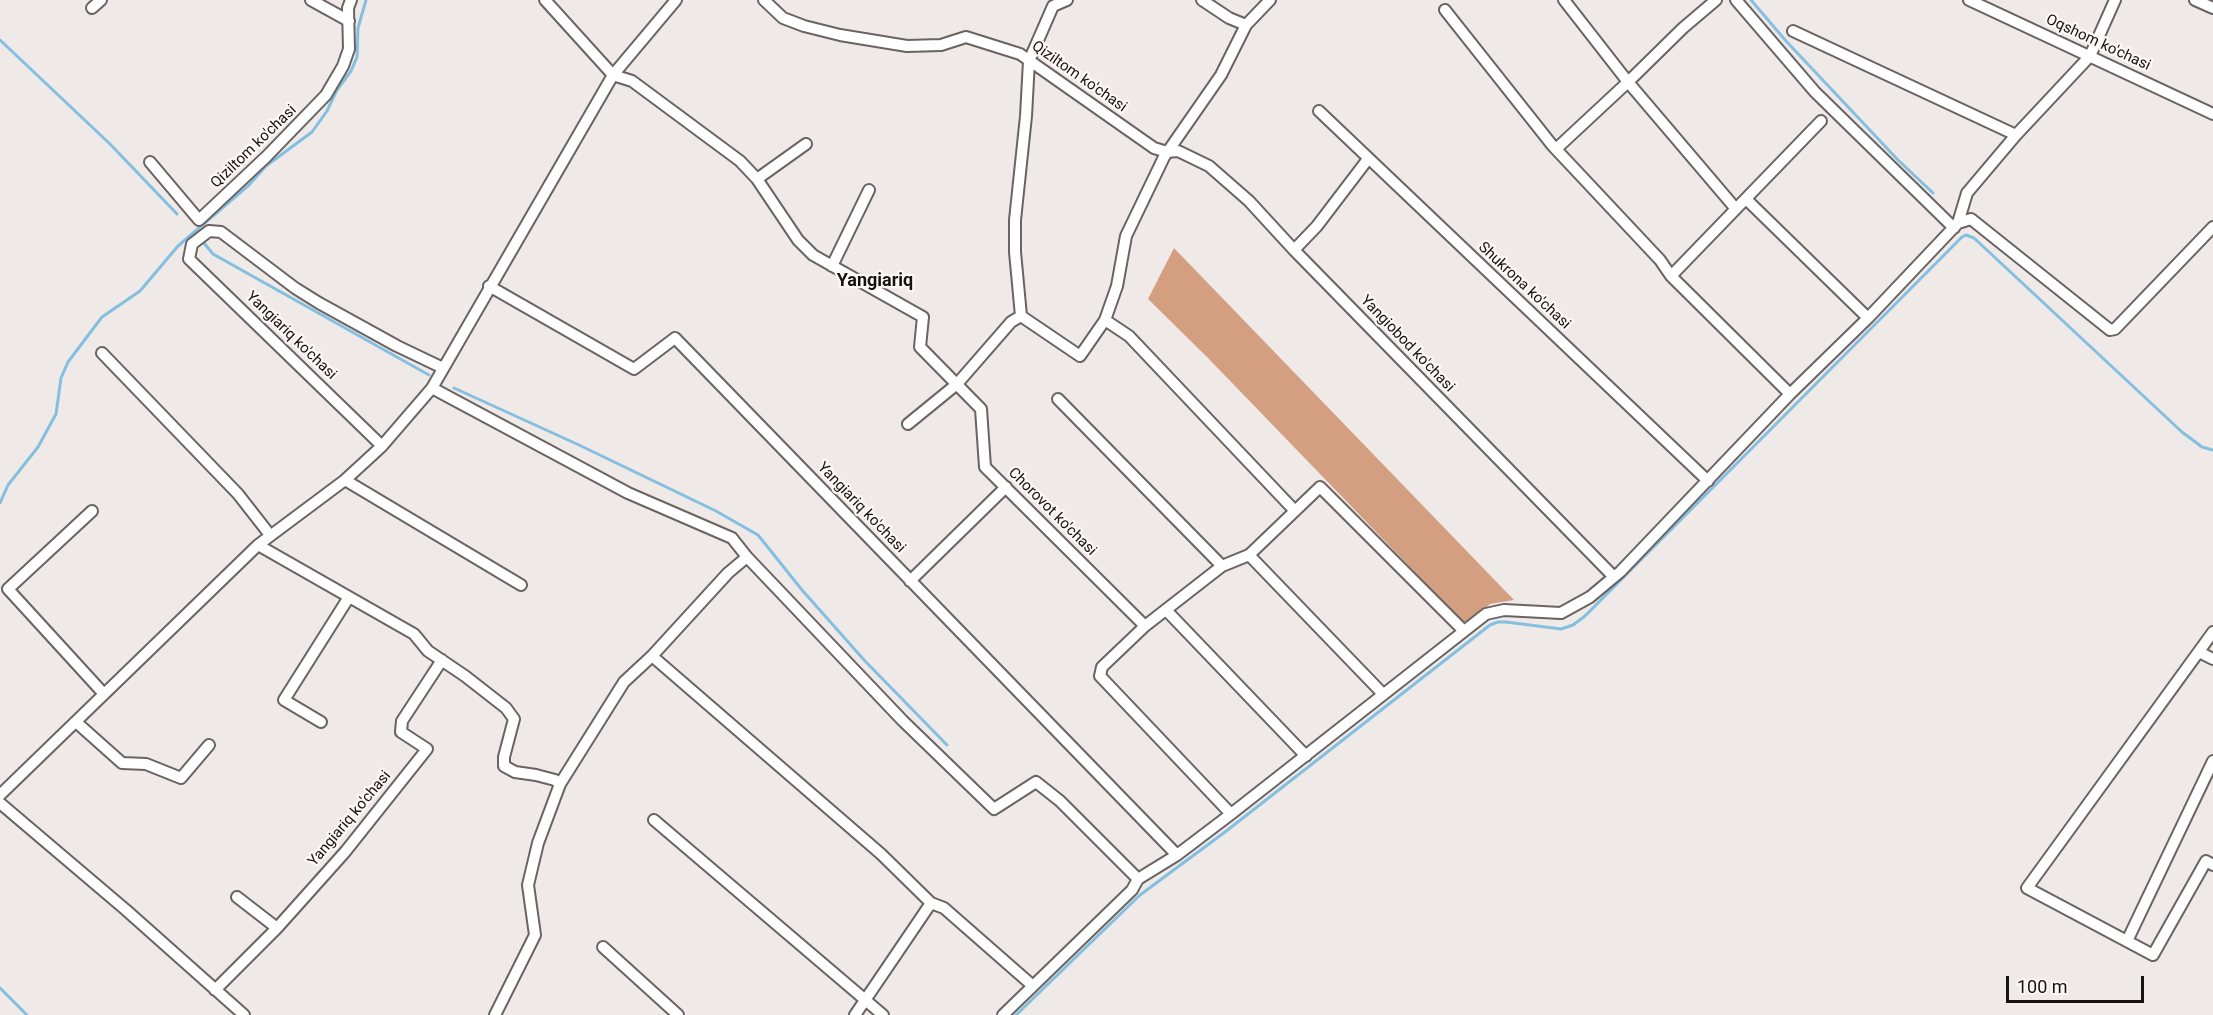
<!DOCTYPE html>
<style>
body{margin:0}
#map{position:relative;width:2213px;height:1015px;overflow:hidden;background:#efeae8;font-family:Roboto,sans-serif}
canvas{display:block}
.scale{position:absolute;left:2006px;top:976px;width:138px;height:27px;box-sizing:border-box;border:3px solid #141312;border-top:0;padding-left:8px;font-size:18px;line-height:21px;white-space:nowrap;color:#141312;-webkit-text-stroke:4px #fdf8f5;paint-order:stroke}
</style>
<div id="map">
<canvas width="2213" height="1015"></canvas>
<div class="scale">100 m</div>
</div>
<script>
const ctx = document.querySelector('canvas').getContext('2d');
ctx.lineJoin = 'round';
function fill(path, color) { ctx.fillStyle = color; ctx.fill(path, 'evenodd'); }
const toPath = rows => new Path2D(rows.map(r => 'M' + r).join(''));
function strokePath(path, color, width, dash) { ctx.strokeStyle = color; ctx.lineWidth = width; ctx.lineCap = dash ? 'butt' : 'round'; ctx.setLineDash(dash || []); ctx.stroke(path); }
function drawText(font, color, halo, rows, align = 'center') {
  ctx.font = font + ' Roboto,sans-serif'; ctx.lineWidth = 4.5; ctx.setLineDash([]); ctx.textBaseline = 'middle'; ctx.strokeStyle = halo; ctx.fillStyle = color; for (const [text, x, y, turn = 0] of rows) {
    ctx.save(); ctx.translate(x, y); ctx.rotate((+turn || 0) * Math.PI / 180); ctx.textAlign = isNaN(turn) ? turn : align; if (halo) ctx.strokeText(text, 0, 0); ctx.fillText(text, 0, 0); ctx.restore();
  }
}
fill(toPath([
 [1174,248,1514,600,1490,604,1465,624,1207,357,1148,299]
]), '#d49f81');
strokePath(toPath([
 [1751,0,1786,41,1898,160,1933,193],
 [0,40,110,144,177,214],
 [203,242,213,254,429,375],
 [454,388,579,445,716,511,758,535,802,590,865,661,947,745],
 [0,503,8,485,38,447,56,414,61,378,68,362,102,317,140,291,178,246,249,185,266,166,312,132,327,111,337,90,351,71,357,57,358,28,366,0],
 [0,988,27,1015],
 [1016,1015,1140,895,1225,832,1490,625,1498,622,1506,622,1561,629,1573,625,1585,616,1962,237,1966,235,1974,238,2182,432,2202,447,2213,450]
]), '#85bfe0', 3);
const minor = toPath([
 [311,0,349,21],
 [545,0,613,75,632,81,740,161,757,179,798,240,813,255,923,317,920,347,981,409,985,467,1145,626],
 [764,0,783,18,804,26,840,35,907,46,941,45,966,37,1020,54,1154,148,1167,152,1178,151,1209,166,1249,201,1294,250,1614,577],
 [1202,0,1229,18,1246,25],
 [1564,0,1628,82,1736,209],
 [1736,0,1815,92,1954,228],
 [1969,0,2213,114],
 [2195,0,2213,8],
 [92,8,101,0],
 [1445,10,1552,145,1660,260,1671,276,1790,394],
 [1793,31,2016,135],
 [1319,111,1708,481],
 [1556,149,1628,82,1683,28,1716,0],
 [150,162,199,220,266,157,326,95,343,66,349,49,348,8,351,0],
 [757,179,806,144],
 [1746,199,1868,318],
 [1958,223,1967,193,2016,135,2090,56,2115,0],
 [1294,250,1317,226,1368,159],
 [832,266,869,190],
 [1671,276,1821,121],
 [489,286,634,369,675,338,1177,855],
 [1021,316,1080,356,1105,320,1117,286,1126,236,1164,157,1221,75,1246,25,1270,0],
 [1021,316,1015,252,1015,220,1026,116,1029,61,1053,6,1067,0],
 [1105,320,1129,336,1295,511],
 [102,353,238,494,270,535],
 [432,388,628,493,732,538,747,557,903,721,994,809,1036,782,1060,801,1138,879],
 [1058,399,1222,566],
 [908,424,957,384,1011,322,1021,316],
 [382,446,189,259,192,244,209,231,221,232,295,288,319,303,397,346,443,368],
 [345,480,521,585],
 [92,511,8,589,104,694],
 [258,545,414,634,428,651,465,676,506,708,514,719,504,757,504,766,515,772,536,775,555,780,560,784],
 [1249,555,1383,694],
 [910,581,1006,487],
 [1166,610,1306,756],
 [2213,632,2027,888,2153,955,2206,861,2213,865],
 [2199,652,2213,659],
 [652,656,881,854,931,903,944,908,1033,986],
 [76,722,122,763,146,764,181,778,209,745],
 [321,722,284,700,349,597],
 [0,795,258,545,345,480,382,446,432,388,613,75,676,0],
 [0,803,126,910,244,1015],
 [1231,814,1100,676,1102,667,1145,626,1222,566,1249,555,1320,487,1464,631],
 [654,820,883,1015],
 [237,897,277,928],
 [2127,941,2213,761],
 [603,947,678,1015],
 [215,990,277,928,345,852,427,749,401,732,402,721,442,660],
 [495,1015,535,935,528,885,538,843,560,784,624,682,652,656,728,573,747,557],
 [855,1015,931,903],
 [1003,1015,1132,890,1138,879,1177,855,1231,814,1486,614,1504,610,1561,613,1590,597,1620,572,1790,394,1868,318,1958,223,1971,219,2110,330,2115,329,2213,227]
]);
strokePath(minor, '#696462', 14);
strokePath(minor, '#fff', 10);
drawText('15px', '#141312', '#fdf8f5', [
 ["Oqshom ko'chasi",2098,43,25],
 ["Qiziltom ko'chasi",1079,77,35],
 ["Qiziltom ko'chasi",254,147,-44],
 ["Shukrona ko'chasi",1524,286,43],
 ["Yangiariq ko'chasi",291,336,44],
 ["Yangiobod ko'chasi",1407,344,46],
 ["Yangiariq ko'chasi",861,508,46],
 ["Chorovot ko'chasi",1052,512,45],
 ["Yangiariq ko'chasi",350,819,-50]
]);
drawText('bold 18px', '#141312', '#fdf8f5', [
 ["Yangiariq",875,281]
]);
</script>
